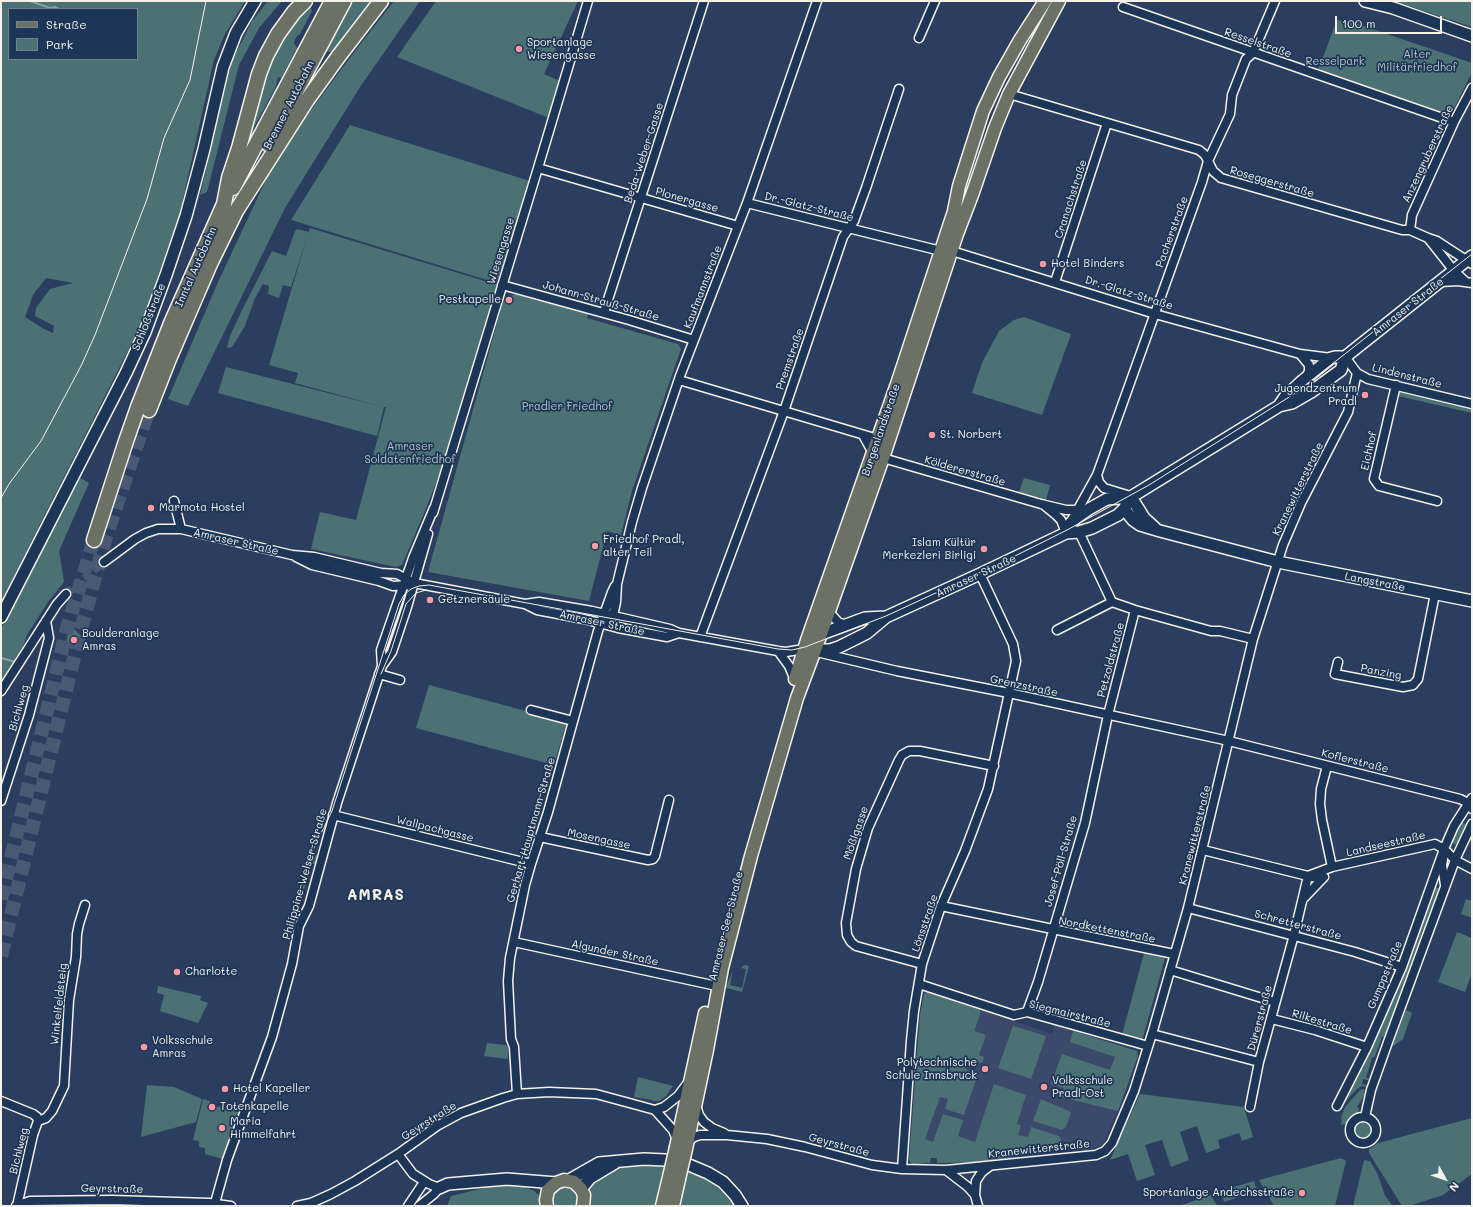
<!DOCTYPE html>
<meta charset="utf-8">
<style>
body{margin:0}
#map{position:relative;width:1473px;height:1207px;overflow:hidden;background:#2b3e60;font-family:Mali,sans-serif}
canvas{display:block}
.frame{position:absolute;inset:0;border:2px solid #f4f1e8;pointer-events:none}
.legend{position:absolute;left:8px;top:8px;width:130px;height:52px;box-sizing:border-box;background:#1d3557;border:1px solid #738091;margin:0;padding:5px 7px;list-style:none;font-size:12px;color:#f4f1e8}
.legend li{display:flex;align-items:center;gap:8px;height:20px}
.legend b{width:20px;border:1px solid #738091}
.north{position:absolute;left:1425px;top:1159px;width:40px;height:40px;-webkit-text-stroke:3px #1d3557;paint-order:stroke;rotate:130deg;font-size:11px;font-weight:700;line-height:16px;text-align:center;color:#f4f1e8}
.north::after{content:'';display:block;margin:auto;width:14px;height:18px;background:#f4f1e8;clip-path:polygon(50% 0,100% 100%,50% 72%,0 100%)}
.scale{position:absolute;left:1335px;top:16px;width:107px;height:18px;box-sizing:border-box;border:2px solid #f4f1e8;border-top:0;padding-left:5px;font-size:12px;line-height:14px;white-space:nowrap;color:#f4f1e8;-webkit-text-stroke:3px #1d3557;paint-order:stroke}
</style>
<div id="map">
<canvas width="1473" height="1207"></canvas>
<div class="frame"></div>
<ul class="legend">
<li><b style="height:5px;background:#6b7165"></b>Straße</li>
<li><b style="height:11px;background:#4b7174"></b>Park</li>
</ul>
<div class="north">N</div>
<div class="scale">100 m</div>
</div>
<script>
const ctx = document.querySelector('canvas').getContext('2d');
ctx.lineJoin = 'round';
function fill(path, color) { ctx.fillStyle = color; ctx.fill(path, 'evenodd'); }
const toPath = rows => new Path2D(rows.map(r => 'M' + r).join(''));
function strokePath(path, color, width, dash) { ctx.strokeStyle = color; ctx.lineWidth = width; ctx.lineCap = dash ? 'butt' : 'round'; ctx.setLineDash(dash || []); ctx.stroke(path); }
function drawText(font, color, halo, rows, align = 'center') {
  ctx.font = font + ' Mali,sans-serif'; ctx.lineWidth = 3.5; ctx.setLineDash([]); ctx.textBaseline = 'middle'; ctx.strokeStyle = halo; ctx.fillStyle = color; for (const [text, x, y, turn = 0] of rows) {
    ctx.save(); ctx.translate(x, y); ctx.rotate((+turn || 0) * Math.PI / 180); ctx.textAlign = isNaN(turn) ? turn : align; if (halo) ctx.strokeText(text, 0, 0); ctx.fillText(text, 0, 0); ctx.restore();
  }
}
fill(toPath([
 [926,991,1052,1034,1055,1024,1137,1051,1138,1056,1118,1111,1102,1146,1086,1150,1070,1150,1060,1149,1013,1152,1011,1158,976,1162,937,1163,936,1158,931,1158,930,1163,913,1164,911,1163,909,1159,920,1015,924,994]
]), '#3c496b');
fill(toPath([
 [1,1,245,1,225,34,214,60,179,217,139,329,1,601],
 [9,9,137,9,137,59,9,59],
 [46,278,73,283,50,289,36,308,35,316,54,326,53,333,44,329,25,317,33,295],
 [268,1,282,1,259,28,239,65,207,192,200,195,231,63,252,21],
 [353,1,371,1,333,53,326,51],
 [394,1,420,1,360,87,285,208,188,406,168,399,218,282,271,169,296,130,355,51],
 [436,1,578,1,544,74,560,81,549,118,397,57],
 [1394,1,1472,1,1472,27],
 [310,6,312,11,300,34,296,37,294,43,297,48,281,78,278,77,275,89,254,127,253,136,248,145,246,144,265,77,276,51,293,25],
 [1337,20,1358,24,1472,63,1472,72,1452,113,1447,115,1318,70],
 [350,125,530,181,497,283,291,220],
 [310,228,498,285,446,457,427,506,402,565,396,567,311,549,320,512,356,520,386,407,384,407,377,436,218,393,226,367,383,407,295,383,298,373,269,365,308,234,291,287,283,285,279,298,268,294,269,286,263,284,255,298,245,326,232,347,229,348,227,347,230,336,242,310,272,251,286,256,295,231,297,229,309,232],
 [519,293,589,312,587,318,678,344,681,349,632,491,621,535,607,531,589,601,428,572,504,298],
 [1024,317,1071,334,1042,415,972,393,982,363,999,331,1014,320],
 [1400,392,1472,409,1472,413,1398,396],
 [80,478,89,483,59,551,64,582,48,602,27,635,23,646,1,682,1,629],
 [1024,478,1050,485,1046,500,1019,492],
 [74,629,81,636,82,638,81,645,77,650,68,646,66,642,68,634],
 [429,685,567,722,554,765,416,728],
 [1461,822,1469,825,1459,845,1457,845,1454,844,1452,840],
 [309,850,319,856,316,865,306,861],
 [305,865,311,866,301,900,296,899],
 [1435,887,1440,889,1402,994,1385,1037,1382,1037,1375,1056,1372,1058,1366,1078,1369,1078,1368,1080,1363,1079,1362,1084,1367,1085,1367,1087,1362,1086,1357,1089,1344,1103,1343,1102,1389,1004,1392,1002],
 [1466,899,1472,901,1472,918,1461,914],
 [1457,932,1472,938,1472,973,1465,992,1438,982],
 [1144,953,1165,958,1142,1041,1122,1035],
 [744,965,749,966,742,992,726,988,726,987,733,970,730,985,742,988,746,969,741,968],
 [158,986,201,996,200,1000,208,1003,198,1023,160,1011,164,995,157,993],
 [927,991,980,1010,980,1015,974,1031,986,1035,979,1055,984,1057,982,1063,970,1059,966,1070,978,1074,964,1115,945,1109,948,1099,940,1097,925,1139,933,1142,943,1114,963,1120,958,1136,975,1142,994,1084,1026,1095,1017,1124,1021,1125,1018,1135,1028,1137,1031,1127,1059,1136,1062,1141,1060,1149,1013,1152,1011,1158,976,1162,937,1163,937,1158,931,1158,930,1163,914,1164,911,1163,909,1159,920,1015,924,994],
 [1406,1010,1412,1013,1403,1039,1392,1047],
 [1013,1026,1046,1036,1031,1079,998,1068],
 [1073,1031,1137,1051,1138,1056,1118,1111,1061,1097,1064,1088,1051,1084,1062,1054,1110,1070,1115,1057,1070,1042],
 [487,1043,506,1045,508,1048,508,1059,484,1056],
 [638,1077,673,1086,666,1096,659,1101,652,1101,652,1100,634,1097],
 [147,1085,174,1087,202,1099,196,1122,141,1137],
 [1364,1089,1365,1094,1357,1107,1359,1108,1357,1115,1348,1123,1341,1125,1342,1119,1341,1118,1345,1107,1360,1090],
 [1140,1094,1244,1107,1253,1137,1242,1141,1239,1133,1218,1140,1220,1148,1206,1153,1197,1126,1180,1132,1189,1160,1171,1167,1162,1140,1145,1145,1155,1175,1137,1181,1128,1154,1110,1160],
 [203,1099,211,1102,218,1107,224,1106,238,1112,239,1114,226,1156,224,1155,223,1159,205,1154,205,1148,199,1147,199,1141,193,1140],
 [1041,1099,1071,1112,1066,1127,1062,1130,1033,1121],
 [1472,1118,1472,1174,1443,1195,1409,1206,1402,1206,1369,1153,1369,1149,1378,1143],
 '1354 1131a9 9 0 1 1 18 0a9 9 0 1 1-18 0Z',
 [1341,1158,1346,1161,1335,1206,1274,1206,1259,1180],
 [1364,1160,1370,1161,1378,1175,1385,1196,1393,1206,1353,1206],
 [646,1164,665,1166,656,1206,590,1206,590,1190,593,1181,607,1172,629,1165],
 [688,1170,700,1175,714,1183,727,1195,736,1206,679,1206],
 [1254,1181,1257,1191,1224,1202,1221,1191],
 [509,1184,523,1186,534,1191,540,1196,541,1200,538,1206,447,1206,451,1196,492,1186],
 [564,1187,572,1189,575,1192,578,1200,576,1206,554,1206,552,1202,554,1193,560,1188],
 [1211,1195,1217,1206,1179,1206]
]), '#4b7174');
strokePath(toPath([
 [30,1,50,8,55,7,59,9],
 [1,658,16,662]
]), '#87a0ac', 2);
strokePath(toPath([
 [66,594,104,562]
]), '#495974', 8, [8, 4]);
strokePath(toPath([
 [1034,32,1051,1]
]), '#495974', 12, [12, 6]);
strokePath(toPath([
 [1,899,68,624,94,540],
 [1,956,80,633,106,537,124,483,149,410]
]), '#495974', 14, [14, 7]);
const street = toPath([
 [1123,7,1454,122],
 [919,38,935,1],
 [1009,94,1199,150,1205,155,1213,171,1221,178,1402,230,1410,230,1428,238,1437,241,1472,264],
 [538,168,738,226],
 [747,203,941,251,942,254],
 [1410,230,1412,215,1454,122,1472,88],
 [1428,238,1454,271,1466,282],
 [952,251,1155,314,1300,354,1331,358],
 [1055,282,1107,123],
 [1440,282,1458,281,1472,283],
 [502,285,629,320,694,340],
 [604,312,704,1],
 [1300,354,1309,365,1309,371,1306,378],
 [1345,357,1357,373,1368,379,1472,404],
 [679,380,878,439],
 [1396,385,1374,479,1379,486,1437,501],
 [863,435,873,453,883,458,1041,504,1066,510,1080,510],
 [1097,475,1099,482,1104,488,1127,495],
 [174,501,181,529],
 [1045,506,1056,515,1061,520,1066,533],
 [433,513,538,168,588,1],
 [1072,520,1097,475,1202,182,1208,161,1230,114,1232,95,1246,59,1253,53,1275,1],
 [1079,532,1112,602,1135,610,1211,631,1220,631,1253,639],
 [296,557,312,565,379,581,393,586,408,585],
 [104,562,135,539,146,533,158,529,181,529,292,555,314,557,381,573,397,574,414,583,525,604,537,610,584,619,618,628,667,637,679,633],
 [525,604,539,602,592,611,670,629,679,633,778,651,786,652,804,649],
 [829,612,838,622,845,625],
 [601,623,613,616,616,602,617,584,632,522,642,488,680,376,747,203,817,1],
 [1057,630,1112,602],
 [700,637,784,411,843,237,854,221,866,188,899,89],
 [778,651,789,666,795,680],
 [821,653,897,671,1009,693,1229,741,1460,799,1468,803,1472,809],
 [1338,662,1335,674,1403,687,1413,685,1418,679,1435,594],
 [382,666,392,652,407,607,428,534],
 [379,674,400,680],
 [1,691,57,604,66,594],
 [531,710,573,721],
 [1327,766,1321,789,1320,804,1322,820,1332,867],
 [1,801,29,715,49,638,46,621],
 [333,815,531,864],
 [540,837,648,860,653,859,655,856,669,800],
 [1203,850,1308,876,1322,879],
 [1443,859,1442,865,1445,885],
 [1303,899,1324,877],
 [941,906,1174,954],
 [1188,908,1355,952,1402,967],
 [514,942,712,985],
 [922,964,856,946,851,942,847,935,846,923,856,869,868,828,899,760,902,755,909,751,920,751,994,766],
 [1170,970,1275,1002],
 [919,984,1014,1015,1027,1012,1148,1046],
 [1027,1012,1038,982,1085,823,1108,715,1135,610],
 [1272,1019,1315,1030,1367,1047],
 [1152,1034,1259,1062],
 [517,1094,514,1047,511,1039,508,981,510,958,525,885,531,864,548,812,598,631,612,592,615,586],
 [1,1101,33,1114,37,1117,38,1121,33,1135,17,1206],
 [696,1105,699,1115,704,1122,712,1128,724,1133],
 [1337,1106,1367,1047,1402,967,1444,849,1454,826,1472,798],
 [1250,1107,1259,1062,1294,935,1308,876,1332,867,1435,844,1444,849,1455,860,1472,869],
 [655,1110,664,1107,678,1096,687,1084],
 [1365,1117,1371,1090,1388,1042,1455,860,1472,824],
 '1350 1130a13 13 0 1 1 26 0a13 13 0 1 1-26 0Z',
 [38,1121,46,1118,52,1111,64,1086,69,1000,76,957,77,934,79,924,85,905],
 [687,1142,694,1137,700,1135,727,1135,767,1139,805,1147,872,1165,902,1169,946,1170,1096,1155,1105,1151,1112,1143,1134,1091,1152,1034,1188,908,1253,639,1283,545,1301,503,1348,412,1357,373],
 [398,1154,413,1174,429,1184,439,1188,434,1194,419,1206],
 [902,1169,911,1041,914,1011,922,964,941,906,965,851,988,789,1016,661,1013,644,980,574],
 [946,1170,968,1187,975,1195,978,1206],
 [975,1195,976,1181,982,1172,990,1166],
 [215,1203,227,1160,272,1037,292,964,299,926,309,906,337,803,382,666,381,650,413,558,434,508],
 [16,1206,30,1201,112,1200,209,1203,231,1206],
 [297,1206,311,1203,331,1194,355,1181,398,1154,437,1126,461,1113,503,1098,517,1094,549,1092,596,1094,633,1104,655,1110,673,1130,677,1140],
 [408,1206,424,1182]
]);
const secondary = toPath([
 [1365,1,1393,8,1472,36],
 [1279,406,1285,397,1301,382,1331,358,1335,357,1345,357],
 [1131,497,1144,518,1155,528],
 [1124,509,1133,520,1140,525,1160,531,1278,562,1472,601],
 [1066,533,1070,524,1076,518,1089,509,1107,499,1131,497,1279,406,1292,403,1311,392,1341,370,1345,357,1472,256],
 [1,617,126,373,145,332,166,275,186,216,204,149,223,67,236,33,255,1],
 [816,636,865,618,886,617],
 [808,650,830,650,839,647,867,633,886,617,980,574,1066,533,1079,532,1092,528,1118,515,1124,509,1131,497],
 [569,1180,599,1163,644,1159,665,1160,689,1165,708,1173,723,1182,735,1195,742,1206],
 [439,1188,448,1184,507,1179,556,1183],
 [581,1189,590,1178,615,1163]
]);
const primary = toPath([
 [795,679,807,640,898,381,929,287,954,211,959,186,983,111,999,77,1020,40,1045,1],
 [676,1147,705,1013],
 [686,1149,707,1050,722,968,751,856,797,698,821,634,883,458,957,234,972,195,995,128,1009,94,1059,1],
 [547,1206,546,1200,548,1190,556,1183,564,1180,574,1182,581,1189,584,1195,583,1206],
 [662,1206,669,1177],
 [673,1206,679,1179]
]);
const highway = toPath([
 [268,144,344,1],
 [233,188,332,1],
 [149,410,169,359,210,264,236,211,307,100,338,57,381,1],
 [94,540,126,441,138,407,172,321,224,204,229,178,239,148,259,74,266,56,278,34,294,12,305,1]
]);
strokePath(street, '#f4f1e8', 11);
strokePath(secondary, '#f4f1e8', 14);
strokePath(primary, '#f4f1e8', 15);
strokePath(highway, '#f4f1e8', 17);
strokePath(street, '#1d3557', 8);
strokePath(secondary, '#1d3557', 11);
strokePath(primary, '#6b7165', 12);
strokePath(highway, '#6b7165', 14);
strokePath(toPath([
 [1,498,9,484,41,441,81,366,95,335,147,199,164,138,190,80,206,1],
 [381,674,391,651,406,604,416,593,426,590],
 [297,899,309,858,332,811,399,604,404,595,411,589,419,586,429,585,778,649,792,650,805,647,886,616,1007,560,1067,530,1149,485,1294,394,1472,254]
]), '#f4f1e8', 1);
const primaryBridge = toPath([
 [669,1177,676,1147],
 [679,1179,686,1149]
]);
strokePath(primaryBridge, '#f4f1e8', 15, []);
strokePath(primaryBridge, '#6b7165', 12);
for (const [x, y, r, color] of [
 [519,49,4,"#ff9aa2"],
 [1043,264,4,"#ff9aa2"],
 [509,300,4,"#ff9aa2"],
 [1365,395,4,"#ff9aa2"],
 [932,435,4,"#ff9aa2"],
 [151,508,4,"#ff9aa2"],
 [595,546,4,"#ff9aa2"],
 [984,549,4,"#ff9aa2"],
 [430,600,4,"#ff9aa2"],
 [74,640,4,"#ff9aa2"],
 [177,972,4,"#ff9aa2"],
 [144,1047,4,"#ff9aa2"],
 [985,1069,4,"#ff9aa2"],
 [1044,1087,4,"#ff9aa2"],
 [225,1089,4,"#ff9aa2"],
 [212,1107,4,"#ff9aa2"],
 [222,1128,4,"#ff9aa2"],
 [1302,1193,4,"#ff9aa2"]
]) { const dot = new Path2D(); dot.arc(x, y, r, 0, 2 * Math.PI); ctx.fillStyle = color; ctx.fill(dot); strokePath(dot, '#1d3557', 1.5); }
drawText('11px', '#f4f1e8', '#1d3557', [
 ["Sportanlage",527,43],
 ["Wiesengasse",527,56],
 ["Hotel Binders",1051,264],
 ["Pestkapelle",501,300,"right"],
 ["Jugendzentrum",1357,389,"right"],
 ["Pradl",1357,402,"right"],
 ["St. Norbert",940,435],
 ["Marmota Hostel",159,508],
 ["Friedhof Pradl,",603,540],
 ["alter Teil",603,553],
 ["Islam Kültür",976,543,"right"],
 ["Merkezleri Birligi",976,556,"right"],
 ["Getznersäule",438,600],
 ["Boulderanlage",82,634],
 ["Amras",82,647],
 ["Charlotte",185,972],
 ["Volksschule",152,1041],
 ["Amras",152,1054],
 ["Polytechnische",977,1063,"right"],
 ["Schule Innsbruck",977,1076,"right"],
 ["Volksschule",1052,1081],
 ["Pradl-Ost",1052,1094],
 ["Hotel Kapeller",233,1089],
 ["Totenkapelle",220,1107],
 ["Maria",230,1122],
 ["Himmelfahrt",230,1135],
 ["Sportanlage Andechsstraße",1294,1193,"right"]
], 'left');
drawText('11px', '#f4f1e8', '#1d3557', [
 ["Resselstraße",1258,43,19],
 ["Brenner Autobahn",289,105,-63],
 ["Beda-Weber-Gasse",644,153,-72],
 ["Anzengruberstraße",1428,154,-65],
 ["Roseggerstraße",1272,182,16],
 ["Cranachstraße",1071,199,-72],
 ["Plonergasse",687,200,16],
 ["Dr.-Glatz-Straße",809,207,14],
 ["Pacherstraße",1172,232,-70],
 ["Wiesengasse",501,251,-73],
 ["Inntal Autobahn",196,267,-66],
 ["Kaufmannstraße",703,287,-69],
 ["Dr.-Glatz-Straße",1129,293,17],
 ["Johann-Strauß-Straße",601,301,16],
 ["Amraser Straße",1408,307,-38],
 ["Schloßstraße",149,317,-68],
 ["Premstraße",790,359,-71],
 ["Lindenstraße",1407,376,14],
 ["Burgenlandstraße",881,430,-71],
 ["Eichhof",1369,451,-77],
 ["Köldererstraße",965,471,16],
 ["Kranewitterstraße",1298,489,-64],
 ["Amraser Straße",236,542,13],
 ["Amraser Straße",976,576,-25],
 ["Langstraße",1375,582,11],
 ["Amraser Straße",602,623,12],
 ["Petzoldstraße",1111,660,-75],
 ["Panzing",1381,672,11],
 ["Grenzstraße",1024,686,12],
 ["Bichlweg",19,708,-74],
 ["Koflerstraße",1355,761,14],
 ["Wallpachgasse",435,829,14],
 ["Gerhart-Hauptmann-Straße",531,830,-74],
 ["Mößlgasse",856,833,-71],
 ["Kranewitterstraße",1195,835,-76],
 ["Mosengasse",599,839,12],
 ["Landseestraße",1386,844,-13],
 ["Josef-Pöll-Straße",1061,861,-74],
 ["Philippine-Welser-Straße",305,874,-74],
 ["Lönsstraße",925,923,-71],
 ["Schretterstraße",1298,925,15],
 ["Amraser-See-Straße",726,926,-76],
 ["Nordkettenstraße",1107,930,11],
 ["Algunder Straße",615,953,12],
 ["Gumppstraße",1385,975,-67],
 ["Winkelfeldsteig",59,1004,-84],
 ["Siegmairstraße",1070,1014,14],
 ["Dürerstraße",1260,1018,-75],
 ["Rilkestraße",1322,1022,17],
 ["Geyrstraße",429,1121,-32],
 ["Geyrstraße",839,1145,15],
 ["Kranewitterstraße",1039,1149,-6],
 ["Bichlweg",19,1151,-76],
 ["Geyrstraße",112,1189,1]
]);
drawText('11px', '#b9c4bf', '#1d3557', [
 ["Alter",1417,55],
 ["Militärfriedhof",1417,68],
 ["Resselpark",1335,62],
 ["Pradler Friedhof",567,407],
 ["Amraser",410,447],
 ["Soldatenfriedhof",410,460]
]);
ctx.letterSpacing = '1px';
drawText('bold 15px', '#f4f1e8', '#1d3557', [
 ["AMRAS",376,895]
]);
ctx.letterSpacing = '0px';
</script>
